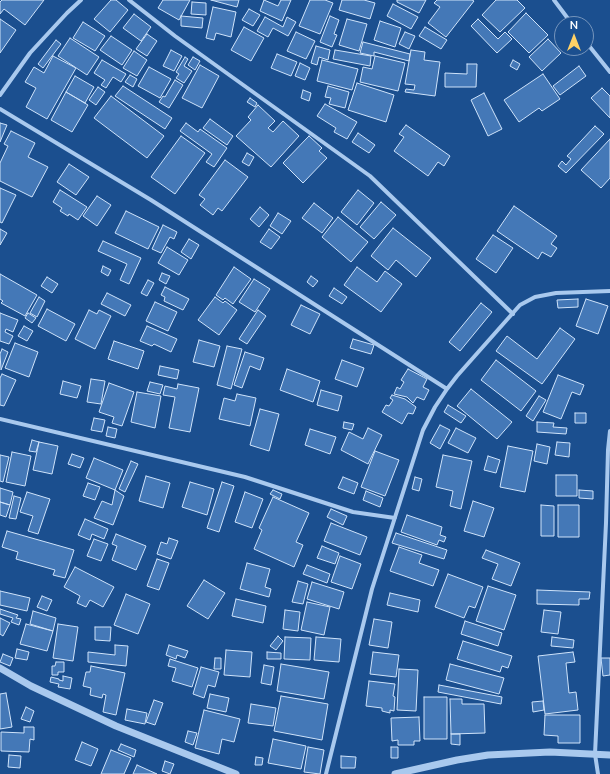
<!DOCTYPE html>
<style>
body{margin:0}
#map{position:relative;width:610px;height:774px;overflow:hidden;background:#1b4f8f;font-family:Mulish,sans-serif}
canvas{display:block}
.north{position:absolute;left:554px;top:16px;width:40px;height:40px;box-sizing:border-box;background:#1b4f8f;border:1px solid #7695bc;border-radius:50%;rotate:0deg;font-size:11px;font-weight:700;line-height:16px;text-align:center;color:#fff}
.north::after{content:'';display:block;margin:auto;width:14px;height:18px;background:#ffd166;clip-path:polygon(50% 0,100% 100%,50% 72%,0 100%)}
</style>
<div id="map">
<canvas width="610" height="774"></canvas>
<div class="north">N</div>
</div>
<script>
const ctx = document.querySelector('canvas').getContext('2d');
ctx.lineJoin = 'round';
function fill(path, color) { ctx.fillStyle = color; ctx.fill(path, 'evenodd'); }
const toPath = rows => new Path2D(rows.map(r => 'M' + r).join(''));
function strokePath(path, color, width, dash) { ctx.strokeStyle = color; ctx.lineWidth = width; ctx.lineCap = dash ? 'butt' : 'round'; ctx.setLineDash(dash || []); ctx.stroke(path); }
const building = toPath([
 [2,0,44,0,25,25,4,9,0,14,0,2,2,0],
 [111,0,116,0,128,10,110,32,94,19,111,0],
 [163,0,190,0,179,20,158,8,163,0],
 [211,0,239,0,237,7,211,0],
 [264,0,278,6,281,0,291,0,282,21,260,11,264,0],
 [310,0,325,0,333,3,320,34,299,26,310,0],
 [342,0,364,0,375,3,370,19,339,10,342,0],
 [397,0,426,0,419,13,397,2,397,0],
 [437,0,472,0,474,1,446,37,428,23,440,7,434,3,437,0],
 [496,0,517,0,525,8,500,32,482,15,496,0],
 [192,2,206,3,206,15,191,14,192,2],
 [393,4,418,17,411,29,387,16,393,4],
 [213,7,236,12,231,37,216,33,214,40,206,38,213,7],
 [249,9,260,15,253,26,242,20,249,9],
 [526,13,548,35,529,53,508,32,526,13],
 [134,14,151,27,141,41,123,28,134,14],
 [181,16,203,18,202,28,181,26,181,16],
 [330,16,339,20,334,34,337,35,332,47,320,42,330,16],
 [265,17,283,27,287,17,296,22,288,36,273,28,268,37,257,31,265,17],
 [0,19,16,30,0,53,0,19],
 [347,19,367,24,359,51,339,45,347,19],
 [478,19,498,39,505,32,512,39,497,53,471,26,478,19],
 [380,21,401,28,395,47,374,40,380,21],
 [83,22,105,36,95,51,73,38,83,22],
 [244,27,264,38,251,61,231,50,244,27],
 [425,27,447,40,441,49,419,36,425,27],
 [296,32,315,41,306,59,287,51,296,32],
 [405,32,415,36,409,49,399,44,405,32],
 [147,34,157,41,147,56,136,49,147,34],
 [111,36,132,50,122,65,100,50,111,36],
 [70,38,99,57,87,75,58,56,70,38],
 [548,39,561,53,542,71,529,57,548,39],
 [56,40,61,44,43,68,38,64,56,40],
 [363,42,410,54,409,61,374,52,374,56,360,53,363,42],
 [316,46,330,50,328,60,319,57,317,65,311,63,316,46],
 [171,50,182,56,174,71,163,66,171,50],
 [335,50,371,56,370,66,333,59,335,50],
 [411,50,425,52,424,60,440,62,435,96,405,92,406,89,414,90,415,85,405,84,411,50],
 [134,51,147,60,137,76,123,68,134,51],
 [277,54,297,62,291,76,271,68,277,54],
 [53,56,76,68,47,119,26,107,36,88,25,82,34,67,44,73,53,56],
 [375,56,405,63,398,91,360,82,363,67,372,69,375,56],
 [185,57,188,59,184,66,192,71,184,83,176,78,179,74,176,72,185,57],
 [193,57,200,61,195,70,188,65,193,57],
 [102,60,126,74,121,82,113,77,106,88,101,85,105,80,94,73,102,60],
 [322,60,358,69,352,90,317,81,322,60],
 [513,60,520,64,517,70,510,66,513,60],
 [300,63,310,68,305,80,295,76,300,63],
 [467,64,477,64,476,87,445,87,445,73,467,74,467,64],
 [200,65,219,76,202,108,182,98,200,65],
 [579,66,586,76,560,95,553,86,579,66],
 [149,67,171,79,160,98,138,86,149,67],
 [543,74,560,99,542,111,539,108,519,122,504,100,543,74],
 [130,75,137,79,133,87,125,82,130,75],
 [75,76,94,87,85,103,66,92,75,76],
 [175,80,183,85,169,108,159,102,163,96,165,97,175,80],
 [357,83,394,95,386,122,348,110,357,83],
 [123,86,172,118,165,129,115,96,123,86],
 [328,86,349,92,345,108,329,104,331,98,325,97,328,86],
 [98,87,105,92,96,105,89,100,98,87],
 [602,88,610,96,610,118,591,98,602,88],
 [303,90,311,93,309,101,301,98,303,90],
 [66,92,88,105,72,132,51,120,66,92],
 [484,93,502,129,488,136,471,100,484,93],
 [111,96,164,136,147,158,94,118,111,96],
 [250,98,257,103,255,107,247,102,250,98],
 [325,104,357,122,347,139,334,132,336,128,317,116,325,104],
 [258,105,275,121,268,128,273,132,283,121,299,136,271,167,236,136,251,120,248,117,258,105],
 [210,119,233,136,227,145,203,128,210,119],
 [0,123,7,125,0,142,0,123],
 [186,123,198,132,200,129,227,148,214,167,206,162,212,154,180,131,186,123],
 [406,125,450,156,444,166,438,162,428,176,394,151,404,137,399,134,406,125],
 [595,126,604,134,566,173,558,166,562,161,566,165,571,159,567,156,595,126],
 [11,131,35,143,28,157,48,167,32,197,0,181,0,163,8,146,4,144,11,131],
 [358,133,375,145,369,153,352,142,358,133],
 [181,136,205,153,175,194,151,177,181,136],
 [309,136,322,148,319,151,327,158,303,183,283,163,309,136],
 [610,139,610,178,601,188,581,170,610,139],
 [247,153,254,157,249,166,242,162,247,153],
 [225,160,248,177,222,211,218,208,213,215,200,205,205,199,199,195,225,160],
 [69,164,89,177,76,195,57,182,69,164],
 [0,188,16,195,2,223,0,222,0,188],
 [60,190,87,207,78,220,69,214,68,216,60,211,62,208,53,202,60,190],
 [358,190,374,203,357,225,341,212,358,190],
 [97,196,111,205,97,226,83,216,97,196],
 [381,202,396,215,374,239,360,227,381,202],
 [314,203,333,218,322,233,302,218,314,203],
 [514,206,557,236,551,244,557,248,551,257,542,252,538,259,497,231,514,206],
 [260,207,269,215,259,227,250,219,260,207],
 [126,211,159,227,148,249,115,233,126,211],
 [278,213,291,221,282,234,270,226,278,213],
 [338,217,368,242,351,262,322,237,338,217],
 [163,225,177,232,174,239,170,237,161,253,152,249,163,225],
 [393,228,431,258,416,277,396,260,388,270,371,256,393,228],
 [0,229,7,233,0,245,0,229],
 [269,229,280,237,271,249,260,242,269,229],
 [493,235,513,248,496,273,476,259,493,235],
 [189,239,199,245,191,259,181,252,189,239],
 [103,241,141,258,129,284,120,280,127,264,98,251,103,241],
 [167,247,188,260,179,275,158,263,167,247],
 [103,266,111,270,108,276,101,272,103,266],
 [234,267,251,279,233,304,225,298,223,300,216,295,234,267],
 [357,267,377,282,385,271,402,284,381,312,344,285,357,267],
 [162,273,170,276,166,284,159,280,162,273],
 [0,274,37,295,25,316,1,303,3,301,0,299,0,274],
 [311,276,318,281,313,287,307,282,311,276],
 [47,277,58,284,52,293,41,286,47,277],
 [254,279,270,289,255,312,239,302,254,279],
 [148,280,154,283,147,296,141,293,148,280],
 [165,287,189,299,183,310,164,301,165,297,161,295,165,287],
 [334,288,347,297,342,304,329,296,334,288],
 [107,293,131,305,125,316,101,304,107,293],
 [39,297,45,301,37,317,30,313,39,297],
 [215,297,223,303,225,301,237,310,219,335,198,320,215,297],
 [578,299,578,307,558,308,557,300,578,299],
 [586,299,608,306,598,334,576,326,586,299],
 [155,302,177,312,168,331,146,321,155,302],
 [481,303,492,312,460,351,449,342,481,303],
 [301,305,320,314,310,334,291,325,301,305],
 [47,309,75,324,66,341,38,326,47,309],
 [89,310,97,314,99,310,111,316,95,349,75,339,89,310],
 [258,310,266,316,247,344,239,339,258,310],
 [0,313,18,320,13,332,6,329,5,332,13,336,9,344,0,341,0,313],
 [28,313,36,318,32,323,25,318,28,313],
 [24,326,33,331,27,341,18,336,24,326],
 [147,326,177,339,171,352,154,344,152,346,140,341,147,326],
 [560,328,575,339,542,384,496,351,507,336,537,359,560,328],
 [353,339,374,345,371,354,350,348,353,339],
 [199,340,220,346,214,367,193,362,199,340],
 [114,341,144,351,138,369,108,359,114,341],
 [15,343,38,352,29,377,5,368,15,343],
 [227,346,242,349,231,389,217,385,227,346],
 [2,349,8,352,1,370,0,354,2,349],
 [245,352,264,358,260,370,250,366,242,388,234,385,245,352],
 [342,360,364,368,357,387,335,379,342,360],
 [496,360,536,391,521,411,481,380,496,360],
 [160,366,179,370,177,379,158,375,160,366],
 [287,369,320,381,313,402,280,390,287,369],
 [408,369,427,379,423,387,429,390,424,400,417,397,413,403,407,397,394,394,397,387,400,389,404,382,401,380,408,369],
 [2,374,16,380,4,406,0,405,0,378,2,374],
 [558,375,584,385,580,395,572,392,561,419,543,412,558,375],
 [91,379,105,381,101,404,87,402,91,379],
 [63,381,81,386,77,398,60,394,63,381],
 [150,382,163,385,160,394,147,391,150,382],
 [109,383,134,392,122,426,112,423,114,417,99,412,109,383],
 [178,384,199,388,190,432,169,428,175,397,163,395,165,386,177,389,178,384],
 [471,389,512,422,497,439,457,406,471,389],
 [321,390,342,396,338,411,317,405,321,390],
 [137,392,161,396,155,428,131,422,137,392],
 [237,394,256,398,250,426,219,419,224,398,235,401,237,394],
 [392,395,405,399,416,407,413,414,408,413,402,424,382,412,386,405,389,406,393,400,390,398,392,395],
 [539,396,546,400,533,421,526,416,539,396],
 [448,405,466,416,461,423,444,412,448,405],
 [260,409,279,414,269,451,250,445,260,409],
 [575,413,586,413,586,423,575,423,575,413],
 [94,418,105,420,102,432,91,430,94,418],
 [344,422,354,424,352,430,343,428,344,422],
 [537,422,554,423,553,427,567,428,566,434,537,432,537,422],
 [440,425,450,430,440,449,430,443,440,425],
 [108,427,117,429,115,438,106,436,108,427],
 [368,428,382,435,368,464,341,450,349,432,363,439,368,428],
 [456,428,476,438,468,453,448,443,456,428],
 [310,429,336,437,330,454,305,445,310,429],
 [32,440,39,442,36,452,29,451,32,440],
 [39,442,58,446,52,474,33,470,39,442],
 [557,442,570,443,569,457,555,455,557,442],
 [537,444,550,447,547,464,534,461,537,444],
 [508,446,533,451,525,492,500,487,508,446],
 [375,451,399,460,385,496,361,487,375,451],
 [12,452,31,456,25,486,6,482,12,452],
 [72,454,84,458,80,468,68,464,72,454],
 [0,455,9,457,3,482,0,481,0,455],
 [443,455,472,461,461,509,450,506,453,491,436,487,443,455],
 [488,456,500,460,496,473,484,470,488,456],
 [94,458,123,470,115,490,86,478,94,458],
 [131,461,138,464,125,492,119,489,131,461],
 [556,475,577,475,577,496,556,496,556,475],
 [146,476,170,483,163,508,139,501,146,476],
 [343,477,358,483,354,494,338,488,343,477],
 [415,477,422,479,419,491,412,489,415,477],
 [190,482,214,489,207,515,182,507,190,482],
 [222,482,234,486,219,532,207,528,222,482],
 [88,483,100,487,95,500,83,496,88,483],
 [0,488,13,492,10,505,0,502,0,488],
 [115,490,124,496,113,525,94,518,102,501,112,505,115,490],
 [273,490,282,494,280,499,270,494,273,490],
 [579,490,593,491,593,499,579,498,579,490],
 [366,491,383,498,380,507,363,500,366,491],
 [27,492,50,499,38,534,28,531,33,516,20,512,27,492],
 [245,492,263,499,252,528,235,522,245,492],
 [14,496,21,498,16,519,9,518,14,496],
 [273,497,309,513,296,542,303,545,294,567,254,549,262,530,259,528,273,497],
 [473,501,494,508,484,537,464,531,473,501],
 [0,502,10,505,6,517,0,515,0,502],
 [541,505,554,506,554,536,541,536,541,505],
 [558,505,579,505,579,537,558,537,558,505],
 [331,509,347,516,343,525,327,517,331,509],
 [407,515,442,527,440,535,446,537,444,542,439,540,437,545,401,532,407,515],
 [85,519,108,529,104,539,92,534,90,540,78,535,85,519],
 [331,523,367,537,360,555,324,541,331,523],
 [7,531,74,550,65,578,53,575,55,570,16,559,18,552,2,547,7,531],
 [396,533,447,550,444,559,392,543,396,533],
 [116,534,146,546,136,570,112,560,117,546,112,544,116,534],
 [169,538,178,541,171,559,157,554,161,542,167,544,169,538],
 [94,539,108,544,101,561,87,556,94,539],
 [322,546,339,553,335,564,317,558,322,546],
 [399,547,422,555,419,563,439,570,433,586,390,571,399,547],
 [486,550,520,563,511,586,492,579,498,564,482,558,486,550],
 [340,556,361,564,352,589,331,582,340,556],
 [157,559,169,563,159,590,147,586,157,559],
 [247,563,270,569,265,587,271,589,269,597,240,589,247,563],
 [307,565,330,574,327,583,303,574,307,565],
 [75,567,114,587,103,607,90,600,86,607,77,603,80,596,64,587,75,567],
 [448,574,483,587,475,608,469,606,464,618,435,607,448,574],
 [204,580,225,593,208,619,187,606,204,580],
 [298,581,308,584,303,604,292,602,298,581],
 [312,582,344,592,339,609,307,599,312,582],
 [488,586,516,595,504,630,476,621,488,586],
 [537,590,590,592,589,599,579,599,579,605,537,604,537,590],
 [0,591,30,598,27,611,0,605,0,591],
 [390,593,420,600,418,612,387,605,390,593],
 [126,594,150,604,138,634,114,625,126,594],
 [42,596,52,600,47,611,37,607,42,596],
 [236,599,266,606,263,623,232,616,236,599],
 [307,602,330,607,324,635,301,630,307,602],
 [0,609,18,615,16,618,21,619,19,625,11,622,13,618,0,614,0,609],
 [285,610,300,612,298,631,283,629,285,610],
 [544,610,561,612,558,634,541,632,544,610],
 [33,611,56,618,53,631,30,624,33,611],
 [0,618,10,623,3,636,0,634,0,618],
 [374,619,392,622,388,648,369,645,374,619],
 [465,621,502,633,498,646,461,634,465,621],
 [26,624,53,631,47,651,20,644,26,624],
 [58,624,78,627,73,661,53,658,58,624],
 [95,627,111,627,110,641,95,640,95,627],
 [278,636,283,641,276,650,270,646,278,636],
 [285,637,311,638,310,660,284,659,285,637],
 [316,637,341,639,339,662,314,660,316,637],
 [552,637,574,640,573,648,551,646,552,637],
 [463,641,512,656,508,668,502,666,500,672,457,659,463,641],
 [115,645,128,646,126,666,88,662,88,652,115,655,115,645],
 [169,645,188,651,185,658,177,655,176,659,166,655,169,645],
 [17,649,29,652,27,660,15,658,17,649],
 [226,650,252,652,250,677,224,675,226,650],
 [267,652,281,653,281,659,267,659,267,652],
 [373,652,399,655,396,677,370,674,373,652],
 [573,652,575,662,566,663,569,693,576,692,578,710,545,714,538,656,573,652],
 [3,654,13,658,10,666,0,662,3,654],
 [215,658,221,658,221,669,214,669,215,658],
 [601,658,610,658,610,675,603,676,601,658],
 [170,659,198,668,192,687,172,681,176,668,168,666,170,659],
 [56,662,64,662,64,672,58,672,58,675,52,675,52,666,55,666,56,662],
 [281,664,329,672,324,699,277,691,281,664],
 [450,664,504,678,499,694,446,680,450,664],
 [264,665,274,667,271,685,261,683,264,665],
 [91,666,125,673,116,715,103,712,106,695,103,694,102,698,90,695,91,688,83,686,86,672,90,672,91,666],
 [201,667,219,672,215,687,208,685,204,698,193,694,201,667],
 [399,669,418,670,416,711,397,710,399,669],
 [63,676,72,678,70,689,58,687,59,684,50,682,51,677,59,679,59,680,63,681,63,676],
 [369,681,395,684,393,696,395,697,394,711,390,710,390,713,382,711,382,708,366,706,369,681],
 [439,685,502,697,501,704,438,692,439,685],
 [6,693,12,727,0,729,0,694,6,693],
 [210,694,229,698,226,712,207,708,210,694],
 [281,696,328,704,322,740,274,731,281,696],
 [424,697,447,697,447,739,424,739,424,697],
 [450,699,462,699,462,704,484,704,485,733,451,734,450,699],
 [154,700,163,703,155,725,146,722,154,700],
 [543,701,544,710,533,712,532,702,543,701],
 [251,704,276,708,273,726,248,723,251,704],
 [26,707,34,711,30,722,21,719,26,707],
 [127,709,147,713,145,724,125,720,127,709],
 [204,710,240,719,234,742,222,739,219,754,195,748,204,710],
 [545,715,580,715,580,743,558,743,558,736,544,735,545,715],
 [419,717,420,741,414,741,414,745,398,745,398,740,392,741,391,718,419,717],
 [24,727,34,727,34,740,30,739,29,752,1,751,1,732,24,733,24,727],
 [188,731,197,733,193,745,185,742,188,731],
 [451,734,460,734,460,745,451,744,451,734],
 [273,739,306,746,301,769,268,763,273,739],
 [82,742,98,749,91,766,75,760,82,742],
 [121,744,136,750,134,757,118,750,121,744],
 [308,747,324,750,320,774,304,772,308,747],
 [391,747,398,747,398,758,391,758,391,747],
 [111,750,131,758,124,774,101,774,111,750],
 [9,755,21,756,20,768,8,767,9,755],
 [341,756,356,757,355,768,341,768,341,756],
 [256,757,263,758,262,765,255,765,256,757],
 [165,761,174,764,170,774,162,771,165,761],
 [137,765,157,774,133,774,137,765]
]);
fill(building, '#4478b7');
strokePath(building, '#cfe3fa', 1);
strokePath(toPath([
 [129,0,175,36,370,176,513,314],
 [554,0,572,24],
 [586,42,610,72],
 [0,95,30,53,67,13,81,0],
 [0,109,151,200,447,389],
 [0,419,245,477,353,512,395,518],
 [326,774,372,589,423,430,435,407,447,389,457,376,520,305,535,297,556,293,610,291],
 [598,774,595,754,606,523,608,450,610,431]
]), '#a9c9ee', 4);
strokePath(toPath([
 [0,668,31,686,116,726,236,774],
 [395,774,457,760,488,755,550,752,610,755]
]), '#a9c9ee', 7);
</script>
